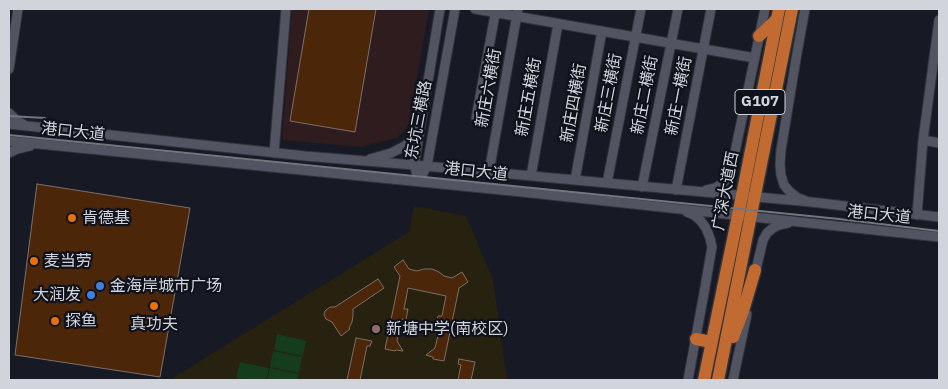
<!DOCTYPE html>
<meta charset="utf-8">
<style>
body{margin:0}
#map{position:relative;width:948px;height:389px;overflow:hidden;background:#171a24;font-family:"IBM Plex Sans",sans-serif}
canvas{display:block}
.frame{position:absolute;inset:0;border:10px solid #d1d4db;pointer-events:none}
</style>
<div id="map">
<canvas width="948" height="389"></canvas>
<div class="frame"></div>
</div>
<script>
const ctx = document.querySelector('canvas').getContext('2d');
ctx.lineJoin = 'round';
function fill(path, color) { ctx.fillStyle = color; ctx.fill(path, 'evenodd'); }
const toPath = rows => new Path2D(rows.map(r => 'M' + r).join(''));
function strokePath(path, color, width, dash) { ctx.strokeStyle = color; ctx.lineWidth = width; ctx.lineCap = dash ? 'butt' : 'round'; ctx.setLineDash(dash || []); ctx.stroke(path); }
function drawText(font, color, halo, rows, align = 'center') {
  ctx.font = font + ' "IBM Plex Sans","Noto Sans SC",sans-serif'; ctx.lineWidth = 4.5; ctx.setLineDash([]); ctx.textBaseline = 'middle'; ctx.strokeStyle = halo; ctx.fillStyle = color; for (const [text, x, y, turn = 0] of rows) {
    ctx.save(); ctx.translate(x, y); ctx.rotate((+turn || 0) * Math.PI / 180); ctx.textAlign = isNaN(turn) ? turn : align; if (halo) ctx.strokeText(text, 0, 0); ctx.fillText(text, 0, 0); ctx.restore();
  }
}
fill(toPath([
 [292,9,429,9,410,117,408,125,403,132,396,138,361,147,282,140]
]), '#2e1c1f');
fill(toPath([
 [414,206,466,216,493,280,507,380,166,380,171,379,409,232]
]), '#272110');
fill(toPath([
 [277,334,306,341,303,356,274,350],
 [273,351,302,357,299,373,270,367],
 [240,362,269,368,266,380,249,380,236,378],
 [270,368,299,374,297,380,267,380]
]), '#153c1c');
const building = toPath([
 [309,9,376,9,355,132,290,121,309,9],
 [37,184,190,208,160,377,15,355,37,184],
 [403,260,409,269,417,271,424,269,432,269,439,272,444,276,452,278,462,272,468,282,459,288,444,361,433,359,433,357,426,355,435,348,440,327,436,326,438,316,442,316,446,296,408,288,404,309,408,309,406,320,402,319,397,341,403,351,396,350,395,351,385,349,400,276,394,267,403,260],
 [378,279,384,288,353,309,353,316,352,322,349,328,350,329,341,336,332,322,326,319,324,315,325,311,330,307,335,307,378,279],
 [356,338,372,341,370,346,367,346,360,380,347,380,356,338],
 [459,359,475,362,471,380,458,380,461,365,458,364,459,359]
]);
fill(building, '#4c2609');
strokePath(building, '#7c6f67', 1);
const minor = toPath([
 [475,9,755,58],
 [9,69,18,9],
 [9,113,17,121,23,124],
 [476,118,496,9],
 [9,124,305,156,414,165,811,202,939,217],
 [923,140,939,143],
 [9,141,522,192,939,237],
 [9,153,17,149,30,146],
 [274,153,286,9],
 [370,159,391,153,401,148,406,145,413,137,418,128],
 [489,172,518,9],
 [531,176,558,24],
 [575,180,602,31],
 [419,181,427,166,455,9],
 [419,181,414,165,440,9],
 [607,183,641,9],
 [642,187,678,9],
 [676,190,711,9],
 [706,190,715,188,722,184,728,178,731,171,765,9],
 [804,200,798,198,790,192,784,185,781,175,780,164,781,150,796,59,805,9],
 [687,212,694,215,700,220,706,228,710,238,712,247,704,293,688,380],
 [917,215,923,140,939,20],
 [755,274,763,240,767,233,773,228,779,225,788,223],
 [733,380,747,314]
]);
const highway = toPath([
 [759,36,777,19],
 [733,337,743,311,755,270],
 [696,339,711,342],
 [704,380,742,196,779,9],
 [718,380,792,9]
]);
strokePath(minor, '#31333a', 11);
strokePath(highway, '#31333a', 15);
strokePath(minor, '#525561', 9);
strokePath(highway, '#c16b33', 12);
strokePath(toPath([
 [9,116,45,118],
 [9,135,839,219,939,231]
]), '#73767f', 2);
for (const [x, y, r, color] of [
 [72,218,5,"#e8710a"],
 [34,261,5,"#e8710a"],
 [100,286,5,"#3f7fe0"],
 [91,295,5,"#3f7fe0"],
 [154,306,5,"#e8710a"],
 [55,321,5,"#e8710a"],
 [376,329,5,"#8d6e63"]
]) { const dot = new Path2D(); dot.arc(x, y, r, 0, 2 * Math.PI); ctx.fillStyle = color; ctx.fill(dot); strokePath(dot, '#0f111b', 2); }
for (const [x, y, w] of [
 [760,102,50]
]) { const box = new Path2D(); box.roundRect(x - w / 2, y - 12.5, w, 25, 4); ctx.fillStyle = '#0f111b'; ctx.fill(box); strokePath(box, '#d1d4db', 1); }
drawText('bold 15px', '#d1d4db', null, [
 ["G107",760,102]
]);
drawText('16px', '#d1d4db', '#0f111b', [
 ["新庄六横街",489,88,-80],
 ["新庄三横街",609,93,-79],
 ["新庄二横街",645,95,-79],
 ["新庄一横街",679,96,-79],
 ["新庄五横街",529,97,-80],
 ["新庄四横街",574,103,-80],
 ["东坑三横路",419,120,-79],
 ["港口大道",73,132,6],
 ["港口大道",476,172,6],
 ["广深大道西",726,191,-79],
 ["港口大道",879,215,6]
]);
drawText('16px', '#d1d4db', '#0f111b', [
 ["肯德基",82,218],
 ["麦当劳",44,261],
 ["金海岸城市广场",110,286],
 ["大润发",81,295,"right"],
 ["探鱼",65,321],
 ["真功夫",154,324,"center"],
 ["新塘中学(南校区)",386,329]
], 'left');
</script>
